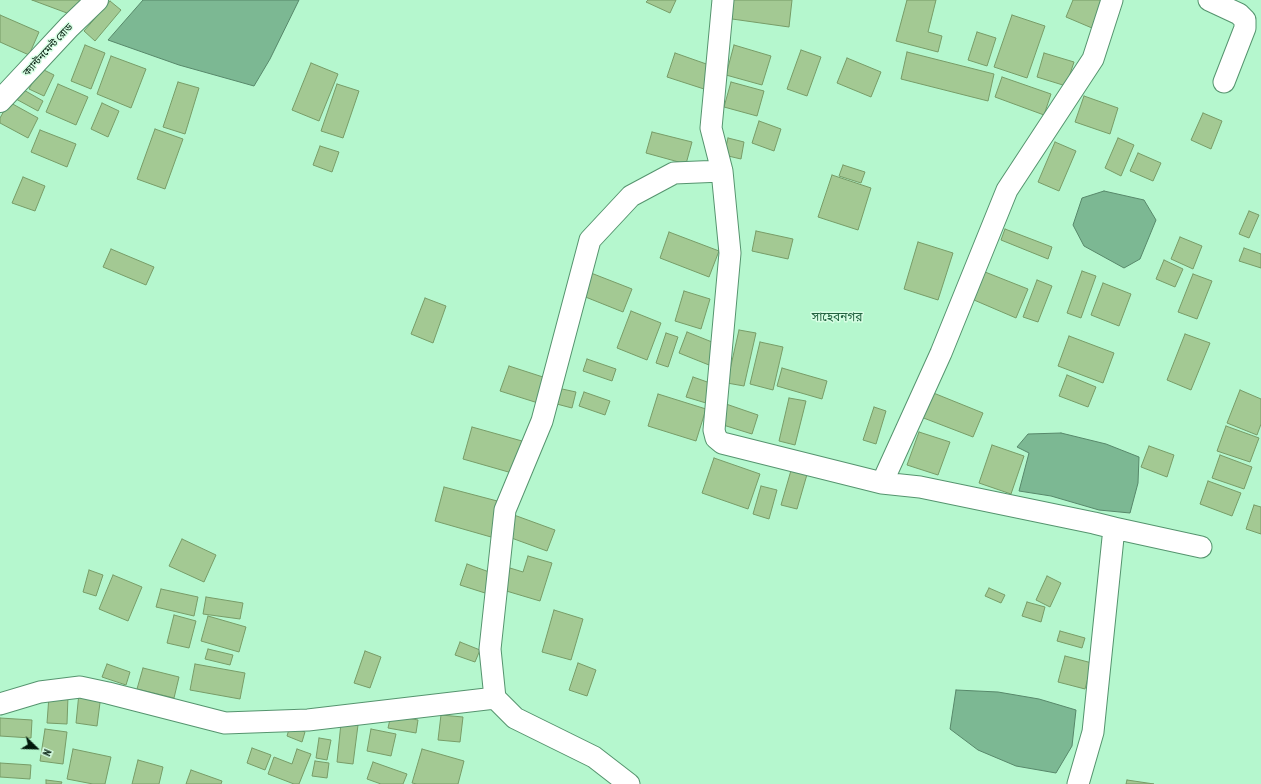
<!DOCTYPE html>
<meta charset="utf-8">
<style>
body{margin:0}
#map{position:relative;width:1261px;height:784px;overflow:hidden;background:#b5f7ce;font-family:"PT Sans Narrow",sans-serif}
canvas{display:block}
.north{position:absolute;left:16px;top:728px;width:40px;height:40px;-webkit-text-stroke:3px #d7fee4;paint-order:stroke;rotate:113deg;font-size:11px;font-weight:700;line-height:16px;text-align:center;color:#01190b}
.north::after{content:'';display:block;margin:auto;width:14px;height:18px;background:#01190b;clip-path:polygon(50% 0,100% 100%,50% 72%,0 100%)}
</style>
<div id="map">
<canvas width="1261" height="784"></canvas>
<div class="north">N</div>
</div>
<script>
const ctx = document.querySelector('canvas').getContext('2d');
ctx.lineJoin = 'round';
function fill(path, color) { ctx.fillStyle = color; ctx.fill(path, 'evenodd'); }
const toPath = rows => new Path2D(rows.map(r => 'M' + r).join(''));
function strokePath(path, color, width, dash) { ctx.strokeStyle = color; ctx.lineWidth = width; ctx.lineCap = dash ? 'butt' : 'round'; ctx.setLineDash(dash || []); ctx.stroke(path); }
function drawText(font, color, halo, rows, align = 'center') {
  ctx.font = font + ' "PT Sans Narrow","Noto Sans Bengali",sans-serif'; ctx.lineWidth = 3; ctx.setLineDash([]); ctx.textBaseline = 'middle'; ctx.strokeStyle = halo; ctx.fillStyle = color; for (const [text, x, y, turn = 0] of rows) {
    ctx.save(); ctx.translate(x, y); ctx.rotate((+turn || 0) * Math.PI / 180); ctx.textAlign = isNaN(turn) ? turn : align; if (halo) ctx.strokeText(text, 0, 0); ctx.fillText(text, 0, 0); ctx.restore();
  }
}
const water = toPath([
 [143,0,299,0,270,59,254,86,179,65,108,40,143,0],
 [1104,191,1144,200,1156,220,1140,259,1124,268,1084,246,1073,225,1082,198,1104,191],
 [1061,433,1106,444,1139,457,1138,483,1130,513,1099,510,1051,496,1019,491,1029,453,1017,447,1028,434,1061,433],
 [956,690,998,692,1039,699,1076,710,1072,746,1056,773,1016,766,978,750,950,729,956,690]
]);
fill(water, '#7cb893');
strokePath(water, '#57886a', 1);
const building = toPath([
 [32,0,81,0,75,16,32,0],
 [648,0,676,0,670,13,646,2,648,0],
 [727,0,792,0,789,27,725,18,727,0],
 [907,0,936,0,928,32,942,36,938,52,896,41,907,0],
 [1073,0,1104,0,1092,28,1066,17,1073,0],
 [110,1,121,10,95,41,84,31,110,1],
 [0,15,39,32,29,55,0,42,0,15],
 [1012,15,1045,26,1027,78,994,67,1012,15],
 [977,32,996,38,987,66,968,60,977,32],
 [85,45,105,53,91,89,71,81,85,45],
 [734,45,771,56,762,85,726,75,734,45],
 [801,50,821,57,807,96,787,89,801,50],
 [907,52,994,74,988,101,901,79,907,52],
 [675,53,712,66,704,89,667,77,675,53],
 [1044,53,1074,62,1066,86,1037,77,1044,53],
 [111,56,146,69,131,108,97,94,111,56],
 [847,58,881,72,871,97,837,83,847,58],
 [311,63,338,74,319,121,292,110,311,63],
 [40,68,54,75,44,96,29,89,40,68],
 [1002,77,1051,94,1044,115,995,97,1002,77],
 [178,82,199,88,185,134,163,127,178,82],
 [731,82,764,91,757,116,724,107,731,82],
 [58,84,88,97,76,125,46,112,58,84],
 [337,84,359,91,343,138,321,131,337,84],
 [22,89,43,101,38,111,16,99,22,89],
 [1084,96,1118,108,1110,134,1075,122,1084,96],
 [9,102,38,118,28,138,0,123,0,118,9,102],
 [102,103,119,111,108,137,91,129,102,103],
 [1203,113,1222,121,1211,149,1191,140,1203,113],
 [759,121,781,129,774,151,752,143,759,121],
 [155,129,183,139,165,189,137,179,155,129],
 [40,130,76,144,67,167,31,152,40,130],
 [652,132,692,142,686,164,646,153,652,132],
 [728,138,744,142,741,159,724,155,728,138],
 [1118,138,1134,145,1121,176,1105,168,1118,138],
 [1055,142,1076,151,1059,191,1038,182,1055,142],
 [320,146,339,152,332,172,313,165,320,146],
 [1138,153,1161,163,1153,181,1130,171,1138,153],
 [843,165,865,172,861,183,839,176,843,165],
 [832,175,871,188,858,230,818,217,832,175],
 [23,177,45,186,35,211,12,203,23,177],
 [1249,211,1259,215,1249,238,1239,234,1249,211],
 [1005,229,1052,247,1048,259,1001,240,1005,229],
 [756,231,793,239,788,259,752,251,756,231],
 [669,232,719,251,709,277,660,258,669,232],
 [1180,237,1202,246,1193,269,1171,259,1180,237],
 [918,242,953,253,938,300,904,289,918,242],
 [1244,248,1261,254,1261,268,1239,261,1244,248],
 [111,249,154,267,146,285,103,267,111,249],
 [1164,260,1183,269,1175,287,1156,279,1164,260],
 [1082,271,1096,276,1081,318,1067,313,1082,271],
 [985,272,1028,289,1016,318,974,300,985,272],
 [591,273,632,289,623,312,583,296,591,273],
 [1193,274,1212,281,1197,319,1178,312,1193,274],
 [1037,280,1052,286,1038,322,1023,317,1037,280],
 [1103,283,1131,294,1119,326,1091,315,1103,283],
 [684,291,710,299,701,329,675,321,684,291],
 [425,298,446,306,433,343,411,334,425,298],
 [631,311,661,323,647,360,617,348,631,311],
 [739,330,756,333,744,386,727,383,739,330],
 [687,332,717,344,709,365,679,353,687,332],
 [666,333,678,337,668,367,656,363,666,333],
 [1185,334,1210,343,1191,390,1167,380,1185,334],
 [1069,336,1114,353,1103,383,1058,366,1069,336],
 [760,342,783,347,773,390,750,384,760,342],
 [587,359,616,369,612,381,583,371,587,359],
 [509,366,546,378,538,403,500,391,509,366],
 [782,368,827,381,822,399,777,386,782,368],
 [1067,375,1096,387,1088,407,1059,396,1067,375],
 [693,377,713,384,706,403,686,397,693,377],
 [553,387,576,392,572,408,549,402,553,387],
 [1240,390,1261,399,1261,424,1257,435,1227,423,1240,390],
 [584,392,610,401,605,415,579,406,584,392],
 [931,392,983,413,973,437,921,417,931,392],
 [658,394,706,409,696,441,648,426,658,394],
 [789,398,806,401,795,445,779,441,789,398],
 [726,404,758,415,752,434,720,424,726,404],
 [874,407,886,411,876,444,863,440,874,407],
 [1226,426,1259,438,1250,462,1217,451,1226,426],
 [472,427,522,441,512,473,463,459,472,427],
 [919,432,950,442,938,475,907,465,919,432],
 [992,445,1024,456,1011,494,979,483,992,445],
 [1149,446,1174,455,1167,477,1141,467,1149,446],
 [1220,455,1252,467,1244,489,1212,478,1220,455],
 [714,458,760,474,748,509,702,493,714,458],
 [792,467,808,471,797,509,781,505,792,467],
 [1208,481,1241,493,1232,516,1200,504,1208,481],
 [761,486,777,490,769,519,753,514,761,486],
 [444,487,501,502,491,537,435,521,444,487],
 [1254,505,1261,507,1261,534,1246,529,1254,505],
 [514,515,555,530,547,551,506,536,514,515],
 [182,539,216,555,204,582,169,566,182,539],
 [528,556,552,563,540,601,503,590,510,568,523,572,528,556],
 [467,564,492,573,485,593,460,585,467,564],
 [89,570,103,575,96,596,83,592,89,570],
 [113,575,142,587,128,621,99,609,113,575],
 [1047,576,1061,583,1050,607,1036,600,1047,576],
 [989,588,1005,595,1001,603,985,596,989,588],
 [161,589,198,597,194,616,156,607,161,589],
 [206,597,243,603,240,619,203,614,206,597],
 [1027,602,1045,607,1041,622,1022,616,1027,602],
 [554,610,583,619,571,660,542,652,554,610],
 [174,615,196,621,189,648,167,643,174,615],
 [208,616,246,627,239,652,201,641,208,616],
 [1060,631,1085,638,1082,648,1057,641,1060,631],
 [460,642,480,650,475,662,455,655,460,642],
 [208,649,233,655,230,665,205,659,208,649],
 [365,651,381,657,370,688,354,683,365,651],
 [1065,656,1092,663,1085,689,1058,682,1065,656],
 [578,663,596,670,587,696,569,690,578,663],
 [107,664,130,672,126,685,102,677,107,664],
 [195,664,245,673,240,699,190,690,195,664],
 [143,668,179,677,174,698,137,689,143,668],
 [79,693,101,695,97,726,76,723,79,693],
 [49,696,68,696,67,724,47,723,49,696],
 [391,715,418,720,416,733,388,728,391,715],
 [441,715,463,717,460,742,438,740,441,715],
 [0,718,32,720,31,738,0,736,0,718],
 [341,723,358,725,353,764,337,762,341,723],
 [290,726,305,732,302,742,287,736,290,726],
 [45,729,67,732,63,764,40,761,45,729],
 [371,729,396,734,391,756,367,751,371,729],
 [319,738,331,740,327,760,316,758,319,738],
 [252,748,271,755,265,770,247,763,252,748],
 [73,749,111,757,105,784,93,784,67,779,73,749],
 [297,749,311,754,299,784,294,784,268,774,274,757,292,764,297,749],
 [422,749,464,761,458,784,417,784,412,783,422,749],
 [138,760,163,767,159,784,132,784,138,760],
 [315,761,329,763,327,778,312,776,315,761],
 [373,762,407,774,403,784,381,784,367,779,373,762],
 [0,763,31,765,30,779,0,777,0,763],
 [191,770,222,781,221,784,186,784,191,770],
 [46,780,62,782,61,784,46,784,46,780],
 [1127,780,1154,784,1126,784,1127,780]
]);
fill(building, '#a3c993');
strokePath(building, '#779c67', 1);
const minor = toPath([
 [723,0,711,128,722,171,730,253,714,430,716,438,722,443,882,483],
 [1209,0,1239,14,1245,20,1245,28,1224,82],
 [1114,528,1201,547],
 [0,704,40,692,80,687,108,693,225,723,308,720,495,698],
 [629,784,594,757,515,718,495,698,490,649,505,510,542,421,590,240,631,196,674,173,722,171],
 [1078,784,1093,732,1114,528,1094,523,920,487,882,483,941,353,1007,190,1093,59,1112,0]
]);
const secondary = toPath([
 [0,101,69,27,97,0]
]);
strokePath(minor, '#55946e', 23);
strokePath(secondary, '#55946e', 24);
strokePath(minor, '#fff', 21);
strokePath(secondary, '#fff', 22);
drawText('10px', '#01190b', '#d7fee4', [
 ["ক্যান্টনমেন্ট রোড",48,50,-47]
]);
drawText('12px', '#226340', '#d7fee4', [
 ["সাহেবনগর",837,318]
]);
</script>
